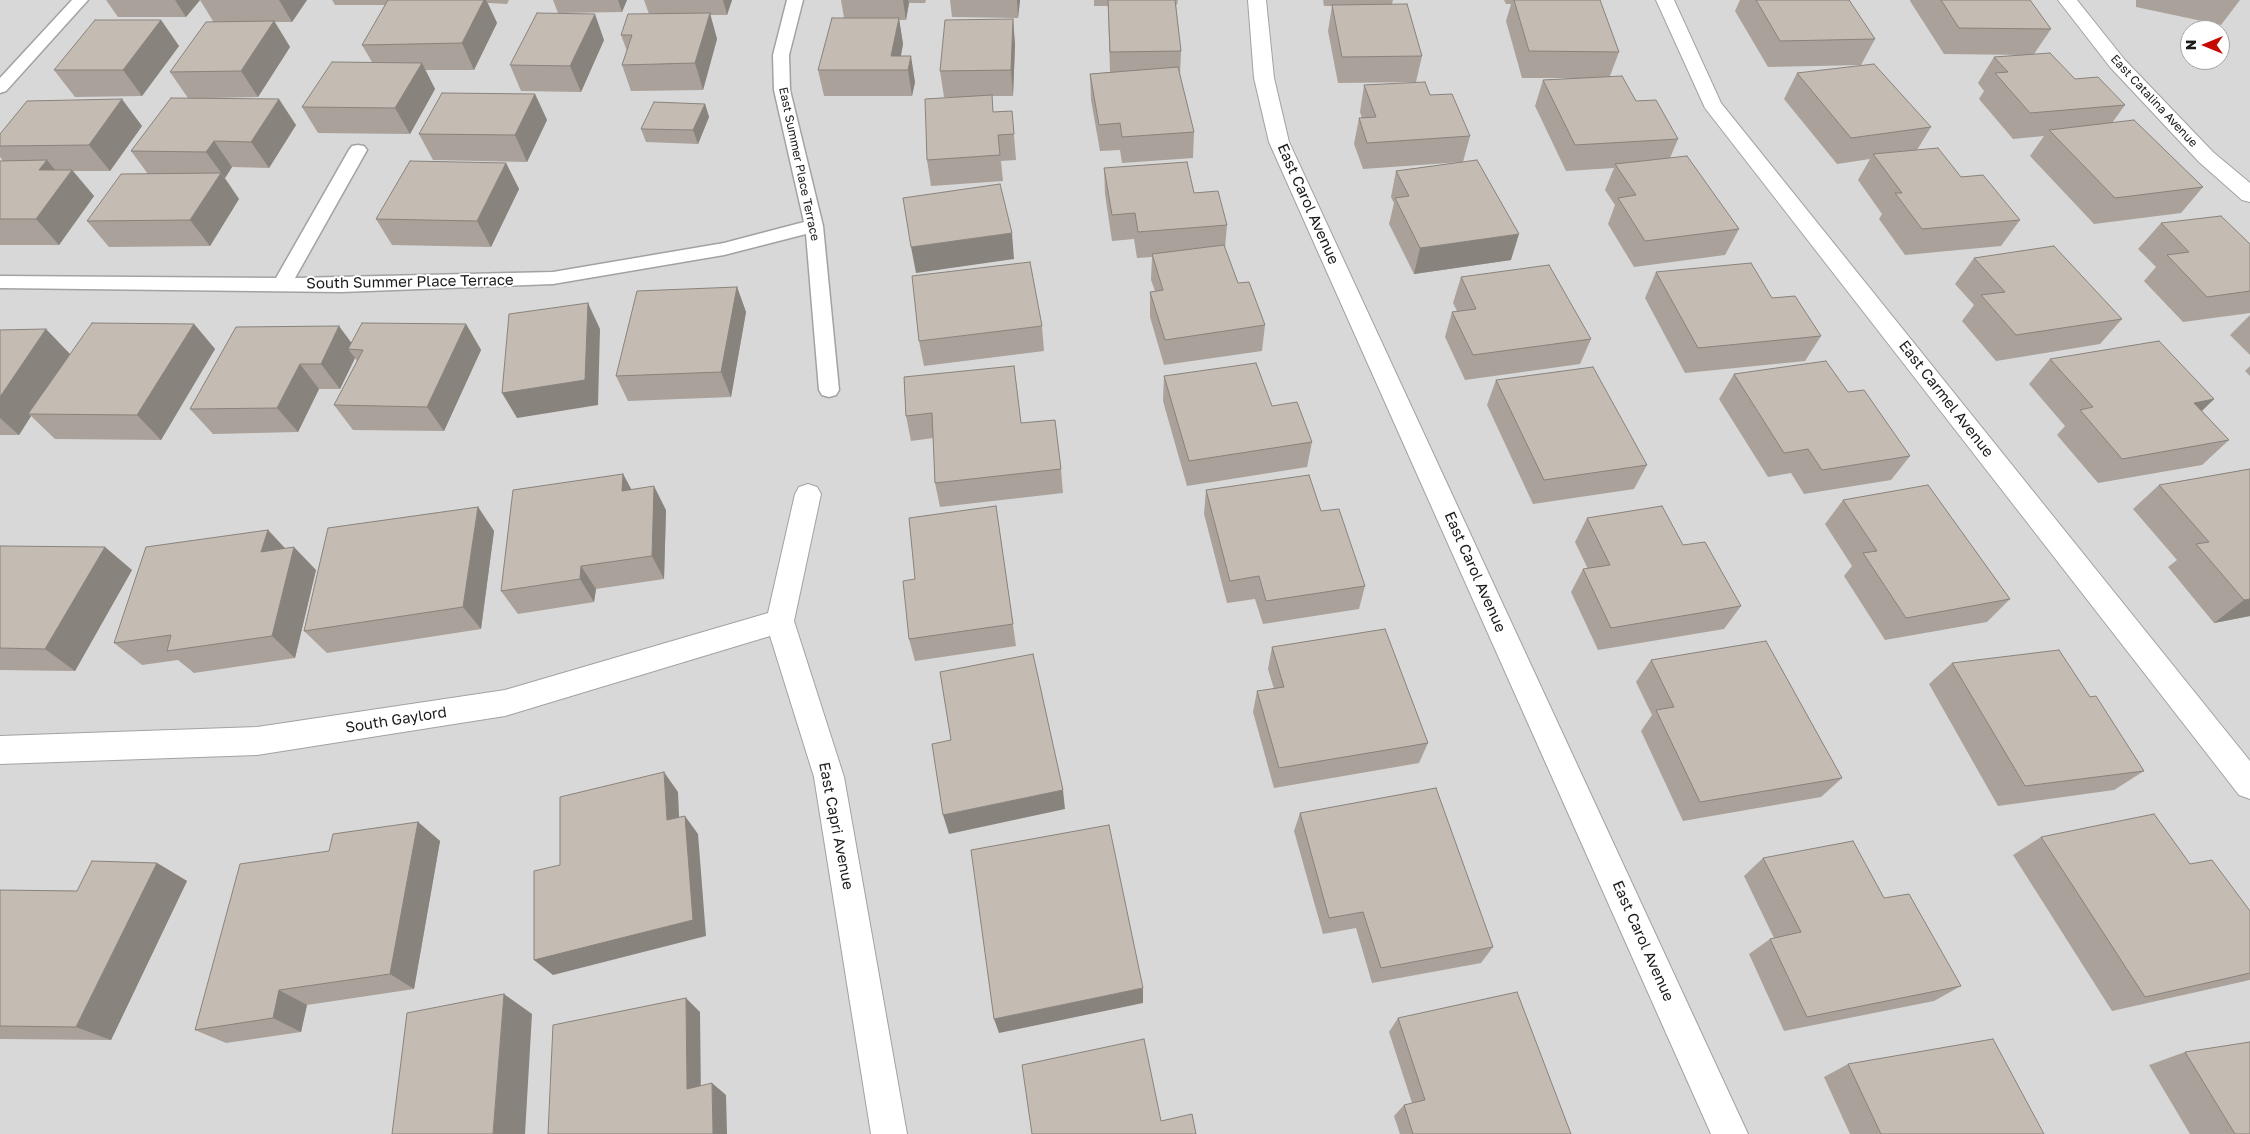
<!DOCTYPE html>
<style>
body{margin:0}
#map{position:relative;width:2250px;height:1134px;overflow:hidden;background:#ede9e0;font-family:"Golos Text",sans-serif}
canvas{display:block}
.north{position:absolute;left:2180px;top:20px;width:50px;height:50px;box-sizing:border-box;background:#fff;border:1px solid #a4a4a4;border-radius:50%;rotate:270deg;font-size:14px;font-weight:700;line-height:20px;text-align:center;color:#1b1b1b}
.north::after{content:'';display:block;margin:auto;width:18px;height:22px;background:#c50a00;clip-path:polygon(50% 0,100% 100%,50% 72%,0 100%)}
</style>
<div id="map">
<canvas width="2250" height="1134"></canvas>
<div class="north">N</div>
</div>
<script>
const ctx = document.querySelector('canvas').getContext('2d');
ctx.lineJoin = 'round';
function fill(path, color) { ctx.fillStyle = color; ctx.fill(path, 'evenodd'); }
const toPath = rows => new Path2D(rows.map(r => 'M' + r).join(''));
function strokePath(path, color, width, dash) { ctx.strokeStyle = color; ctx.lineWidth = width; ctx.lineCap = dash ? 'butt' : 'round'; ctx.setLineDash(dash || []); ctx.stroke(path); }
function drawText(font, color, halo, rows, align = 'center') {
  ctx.font = font + ' "Golos Text",sans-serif'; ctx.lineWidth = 4; ctx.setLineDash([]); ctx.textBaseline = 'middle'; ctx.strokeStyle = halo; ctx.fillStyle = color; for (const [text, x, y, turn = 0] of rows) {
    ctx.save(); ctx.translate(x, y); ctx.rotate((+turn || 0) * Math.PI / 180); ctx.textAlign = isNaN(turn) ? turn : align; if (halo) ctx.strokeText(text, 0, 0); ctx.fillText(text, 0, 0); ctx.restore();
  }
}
fill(toPath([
 [0,0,2250,0,2250,1134,0,1134],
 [2190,30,2220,30,2220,60,2190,60]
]), '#d9d8d8');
const service = toPath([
 [72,0,88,0,6,91,0,93,0,78,72,0],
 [787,0,803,0,789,55,790,90,823,226,839,390,836,395,829,397,822,395,819,390,806,234,724,255,553,284,341,292,0,288,0,276,276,278,349,150,352,146,358,145,364,146,367,150,295,278,553,272,724,243,804,222,774,90,773,55,787,0]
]);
const minor = toPath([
 [1248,0,1266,0,1274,78,1289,142,1748,1134,1711,1134,1269,142,1254,78,1248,0],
 [1656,0,1674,0,1721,103,2250,761,2250,799,2239,795,1705,108,1656,0],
 [2058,0,2077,0,2124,59,2213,152,2250,183,2250,202,2242,200,2199,162,2110,67,2058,0],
 [808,484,817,487,821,494,794,621,844,777,907,1134,871,1134,814,777,770,636,505,716,257,755,0,764,0,736,257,727,505,690,768,613,795,494,799,487,808,484]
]);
strokePath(service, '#a2a2a2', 3);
strokePath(minor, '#a2a2a2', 2);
fill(service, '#fff');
fill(minor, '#fff');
fill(toPath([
 [106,0,307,0,292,22,275,22,290,47,258,97,211,98,296,125,269,168,232,167,225,178,239,199,210,246,109,247,87,221,148,174,131,151,188,98,170,72,213,21,200,0,186,17,118,17],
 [332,0,509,0,507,4,488,3,497,23,474,70,425,70,435,89,410,134,318,133,302,107,372,62,362,45,385,5,335,5],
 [553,0,627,0,622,12,558,13],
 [644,0,732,0,727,15,710,15,717,39,703,90,631,91,622,65,627,51,621,35,649,14],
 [841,0,926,0,925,3,909,3,906,20,899,20,903,44,901,56,915,82,912,96,824,96,818,70,844,18],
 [950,0,1020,0,1018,18,952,17],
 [1094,0,1178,0,1177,5,1176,5,1181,51,1180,76,1194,132,1193,158,1122,163,1120,150,1100,151,1091,100,1090,74,1110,72,1108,6,1094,6],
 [1323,0,1393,0,1392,4,1422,56,1416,82,1338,83,1328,31,1332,6,1324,6],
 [1504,0,1600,0,1619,52,1610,76,1636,101,1678,139,1670,158,1739,229,1725,255,1634,267,1608,224,1615,205,1605,190,1614,168,1566,171,1535,106,1543,80,1578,78,1522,78,1506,21,1511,4,1506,4],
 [1740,0,1849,0,1875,39,1861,65,1768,67,1735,11],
 [1910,0,2030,0,2051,29,2034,54,2075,79,2125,105,2112,123,2203,187,2181,213,2094,224,2030,156,2044,136,2013,139,1979,99,1984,91,1978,83,1994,57,2024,55,1944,54,1910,1],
 [2136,0,2240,0,2221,25,2136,7],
 [1013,19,1015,45,1013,96,992,96,993,112,1012,111,1016,160,1001,161,1003,181,931,186,927,160,964,97,944,97,940,71],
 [161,20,179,46,142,96,75,97,54,70],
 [604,40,581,92,521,91,510,65],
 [1797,73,1931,127,1917,150,1961,177,2020,220,2001,246,1905,255,1879,219,1882,214,1858,180,1870,159,1837,164,1784,99],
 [1364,85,1430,95,1470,136,1463,162,1511,260,1414,274,1389,224,1394,203,1391,197,1396,171,1462,162,1363,169,1354,144,1359,118,1362,118,1360,112],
 [535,94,547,120,527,162,433,160,419,134],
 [705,104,709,117,698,144,646,142,641,129],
 [142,126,110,171,73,171,94,196,59,245,0,245,0,161,3,161,0,157,0,134],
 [506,163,519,189,491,247,392,245,376,219],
 [1104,168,1194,193,1227,225,1225,248,1238,283,1265,325,1262,351,1164,365,1150,317,1150,292,1155,291,1151,280,1152,257,1137,258,1134,239,1112,241,1105,194],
 [2161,223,2250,244,2250,313,2183,322,2144,281,2156,267,2138,249],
 [1974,258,2122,319,2100,344,1996,361,1962,321,1974,305,1955,284],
 [1656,272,1772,298,1821,336,1805,361,1685,373,1645,298],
 [1461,277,1591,339,1580,364,1465,380,1445,337,1452,312,1457,311,1453,303],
 [737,287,746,312,731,397,628,401,616,376],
 [2250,315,2250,355,2230,335],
 [194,324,215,349,161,440,55,439,31,416,19,435,0,435,0,330,70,354],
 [466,324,481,350,444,431,353,430,334,405,357,361,355,358,340,389,319,389,298,432,213,434,190,409,236,327,351,343],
 [1042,326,1044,351,924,366,919,341],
 [2050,359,2214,399,2202,411,2229,440,2202,465,2098,483,2057,435,2065,426,2029,384],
 [2250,366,2250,376,2245,371],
 [1734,374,1848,392,1910,456,1891,480,1804,494,1791,473,1768,477,1719,399],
 [1164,376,1272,406,1312,442,1307,467,1187,486,1163,401],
 [904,377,1021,423,1061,469,1063,493,940,507,935,483,933,438,911,441,906,416],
 [1496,380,1647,465,1634,489,1533,504,1487,405],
 [2250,469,2250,616,2214,623,2168,567,2177,560,2133,509,2159,485],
 [623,474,631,489,666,510,664,579,596,589,594,602,518,614,501,591],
 [1206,490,1321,511,1365,586,1359,609,1263,624,1255,599,1227,603,1204,514],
 [1843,500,2010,599,1987,622,1885,640,1844,576,1852,566,1825,524],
 [996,506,1016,646,915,661,909,639,915,579],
 [478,507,494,531,481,629,327,653,304,631],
 [1587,518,1683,545,1741,606,1724,629,1598,650,1571,592,1583,569,1588,569,1575,542],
 [268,530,285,548,316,570,295,658,194,673,178,660,142,665,114,643],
 [0,546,132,570,75,671,0,670],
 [1272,647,1428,743,1419,763,1274,788,1253,712,1257,691,1274,689,1268,669],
 [1651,660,1842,778,1821,797,1683,821,1641,731,1652,715,1636,682],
 [1952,663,2090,697,2144,771,2114,790,1998,806,1929,684],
 [1300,813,1493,947,1481,963,1372,983,1356,928,1323,934,1294,831],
 [418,822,440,841,414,989,307,1005,301,1032,226,1043,195,1030,329,851],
 [2041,837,2190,864,2250,911,2250,980,2112,1011,2013,855],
 [1763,858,1961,986,1934,1001,1784,1031,1749,954,1770,939,1774,938,1744,876],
 [157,863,187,881,111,1040,0,1039,0,890,77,891],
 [1398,1018,1571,1134,1400,1134,1394,1116,1404,1105,1412,1103,1389,1032],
 [2185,1052,2250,1134,2190,1134,2149,1065],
 [1848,1064,2044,1134,1850,1134,1824,1077]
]), '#a9a19a');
fill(toPath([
 [175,0,200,0,186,17],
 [279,0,307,0,292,22],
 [484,0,486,0,497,23,474,70,462,43],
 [618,0,627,0,622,12],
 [723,0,732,0,727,15],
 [903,0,908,0,909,3,906,20],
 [1017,0,1020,0,1018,18],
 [710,13,717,39,703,90,695,63],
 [595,14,604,40,581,92,570,66],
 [899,18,903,44,898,70,891,56],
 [1013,19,1015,45,1013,96,1011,70],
 [161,20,179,46,142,96,123,70],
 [274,21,290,47,258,97,241,71],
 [911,56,915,82,912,96,908,70],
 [422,63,435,89,410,134,395,108],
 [535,94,547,120,527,162,515,135],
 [122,99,142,126,110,171,89,145],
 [279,99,296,125,269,168,251,142],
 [705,104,709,117,698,144,693,130],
 [214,141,232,167,225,178,206,152],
 [47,160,64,181,72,170,94,196,59,245,36,219,39,170],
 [506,163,519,189,491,247,477,221],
 [221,173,239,199,210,246,190,220],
 [1012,233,1014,259,916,273,911,247],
 [1519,234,1511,260,1414,274,1420,248],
 [737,287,746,312,731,397,721,372],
 [588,303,600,329,598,405,517,418,502,393],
 [194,324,215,349,161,440,137,415],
 [466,324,481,350,444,431,427,407],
 [339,326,356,349,348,349,355,358,340,389,321,364],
 [46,329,71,355,28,414,31,416,19,435,0,418,0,397],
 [300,364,319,389,298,432,277,408],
 [2214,399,2188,424,2194,403],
 [623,474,636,498,622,491],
 [654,486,666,510,664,579,652,556],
 [478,507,494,531,481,629,463,607],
 [268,530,290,554,261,552],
 [105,547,132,570,75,671,45,649],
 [294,547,316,570,295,658,272,636],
 [581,566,596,589,594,602,580,579],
 [2250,599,2250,616,2214,623,2244,600],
 [664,772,678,792,680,838,667,820],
 [1063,790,1065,809,949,834,943,815],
 [685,816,698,834,706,936,553,975,534,960],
 [418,822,440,841,414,989,390,974],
 [157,863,187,881,111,1040,76,1027],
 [1143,988,1143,1003,999,1033,994,1019],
 [279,990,307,1005,301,1032,273,1018],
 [504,994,532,1014,525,1134,493,1134],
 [686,998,700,1012,701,1101,687,1089],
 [712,1083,726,1095,727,1134,713,1134]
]), '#89837d');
const building = toPath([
 [388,0,484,0,462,43,362,45,388,0],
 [1108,0,1175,0,1181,51,1110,52,1108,0],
 [1514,0,1600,0,1619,52,1529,51,1514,0],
 [1756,0,1849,0,1875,39,1780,41,1756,0],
 [1941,0,2030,0,2051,29,1959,28,1941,0],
 [1407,4,1422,56,1342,57,1332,5,1407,4],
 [537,13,595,14,570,66,510,65,537,13],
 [710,13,695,63,622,65,632,35,621,35,628,14,710,13],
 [832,18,899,18,891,56,911,56,908,70,818,70,832,18],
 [1013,19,1011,70,940,71,945,20,1013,19],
 [95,20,161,20,123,70,54,70,95,20],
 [274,21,241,71,170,72,206,22,274,21],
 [2050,53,2075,79,2098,77,2125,105,2030,113,1995,73,2008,72,1994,57,2050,53],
 [332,62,422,63,395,108,302,107,332,62],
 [1874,64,1931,127,1851,138,1797,73,1874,64],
 [1178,67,1194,132,1122,137,1120,123,1099,125,1090,74,1178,67],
 [1622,76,1636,101,1656,100,1678,139,1575,145,1543,80,1622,76],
 [1425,82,1430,95,1452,94,1470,136,1367,143,1359,118,1376,117,1364,85,1425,82],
 [442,93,535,94,515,135,419,134,442,93],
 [992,95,993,112,1012,111,1014,134,998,135,1000,155,927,160,925,99,992,95],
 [171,98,279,99,251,142,214,141,206,152,131,151,171,98],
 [122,99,89,145,0,146,0,134,27,101,122,99],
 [654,102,705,104,693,130,641,129,654,102],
 [2134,120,2203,187,2115,198,2049,130,2134,120],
 [1938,148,1961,177,1983,175,2020,220,1922,229,1895,193,1902,193,1873,154,1938,148],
 [1687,156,1739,229,1645,241,1618,198,1636,195,1615,164,1687,156],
 [47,160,39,170,72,170,36,219,0,219,0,161,47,160],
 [1477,160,1519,234,1420,248,1395,198,1409,196,1396,171,1477,160],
 [410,161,506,163,477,221,376,219,410,161],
 [1187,162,1194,193,1218,191,1227,225,1138,232,1135,213,1112,215,1104,168,1187,162],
 [221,173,190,220,87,221,121,174,221,173],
 [1000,184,1012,233,911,247,903,198,1000,184],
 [2221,216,2250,244,2250,291,2207,297,2167,255,2189,252,2161,223,2221,216],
 [1224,245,1238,283,1249,282,1265,325,1165,340,1150,292,1163,290,1152,254,1224,245],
 [2054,246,2122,319,2016,335,1981,295,2005,292,1974,258,2054,246],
 [1030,262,1042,326,919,341,912,276,1030,262],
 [1751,263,1772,298,1795,296,1821,336,1698,348,1656,272,1751,263],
 [1549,265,1591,339,1473,355,1452,312,1476,309,1461,277,1549,265],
 [737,287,721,372,616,376,637,291,737,287],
 [588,303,585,380,502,393,509,314,588,303],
 [92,323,194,324,137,415,28,414,92,323],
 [362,323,466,324,427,407,334,405,363,350,348,349,362,323],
 [339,326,321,364,300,364,277,408,190,409,236,327,339,326],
 [46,329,0,397,0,330,46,329],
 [2159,341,2214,399,2194,403,2229,440,2122,459,2080,410,2093,407,2050,359,2159,341],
 [1826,361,1848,392,1864,390,1910,456,1822,470,1808,449,1784,453,1734,374,1826,361],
 [1256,363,1272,406,1297,402,1312,442,1189,461,1164,376,1256,363],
 [1014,366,1021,423,1055,420,1061,469,935,483,932,413,906,416,904,377,1014,366],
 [1593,367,1647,465,1544,480,1496,380,1593,367],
 [2250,469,2250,599,2244,600,2196,544,2209,542,2159,485,2250,469],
 [623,474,622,491,654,486,652,556,581,566,580,579,501,591,513,490,623,474],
 [1309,475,1321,511,1339,509,1365,586,1266,601,1259,576,1230,581,1206,490,1309,475],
 [1928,485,2010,599,1906,618,1863,553,1877,551,1843,500,1928,485],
 [996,506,1013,624,909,639,903,581,915,579,909,518,996,506],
 [1662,506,1683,545,1705,542,1741,606,1611,628,1583,569,1610,565,1587,518,1662,506],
 [478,507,463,607,304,631,328,528,478,507],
 [268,530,261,552,294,547,272,636,167,651,171,635,114,643,146,547,268,530],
 [0,546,105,547,45,649,0,648,0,546],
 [1385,629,1428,743,1279,768,1257,691,1284,687,1272,647,1385,629],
 [1766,641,1842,778,1700,802,1656,710,1674,707,1651,660,1766,641],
 [2059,650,2090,697,2096,696,2144,771,2025,786,1952,663,2059,650],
 [1033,654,1063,790,943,815,932,744,951,740,940,672,1033,654],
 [664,772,667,820,685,816,693,920,534,960,534,871,560,865,560,797,664,772],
 [1436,788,1493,947,1381,968,1363,912,1329,918,1300,813,1436,788],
 [2154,814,2190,864,2212,860,2250,911,2250,973,2145,997,2041,837,2154,814],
 [418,822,390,974,279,990,273,1018,195,1030,240,864,329,851,333,834,418,822],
 [1109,825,1143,988,994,1019,971,850,1109,825],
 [1853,841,1884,898,1909,894,1961,986,1807,1017,1770,939,1801,932,1763,858,1853,841],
 [92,861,157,863,76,1027,0,1026,0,890,77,891,92,861],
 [1517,992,1571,1134,1413,1134,1404,1105,1425,1100,1398,1018,1517,992],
 [504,994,493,1134,392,1134,407,1013,504,994],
 [686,998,687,1089,712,1083,713,1134,548,1134,553,1025,686,998],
 [1144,1039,1161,1121,1192,1114,1196,1134,1032,1134,1022,1065,1144,1039],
 [1993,1039,2044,1134,1881,1134,1848,1064,1993,1039],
 [2250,1042,2250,1134,2235,1134,2185,1052,2250,1042]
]);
fill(building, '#c4bbb3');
strokePath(building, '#89837d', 1);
drawText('12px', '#1b1b1b', '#fff', [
 ["East Catalina Avenue",2154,101,47],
 ["East Summer Place Terrace",799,164,78]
]);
drawText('15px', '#1b1b1b', '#fff', [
 ["East Carol Avenue",1308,204,66],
 ["South Summer Place Terrace",410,282,-1],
 ["East Carmel Avenue",1946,399,52],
 ["East Carol Avenue",1475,572,66],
 ["South Gaylord",396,720,-9],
 ["East Capri Avenue",836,826,79],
 ["East Carol Avenue",1643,941,66]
]);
</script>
